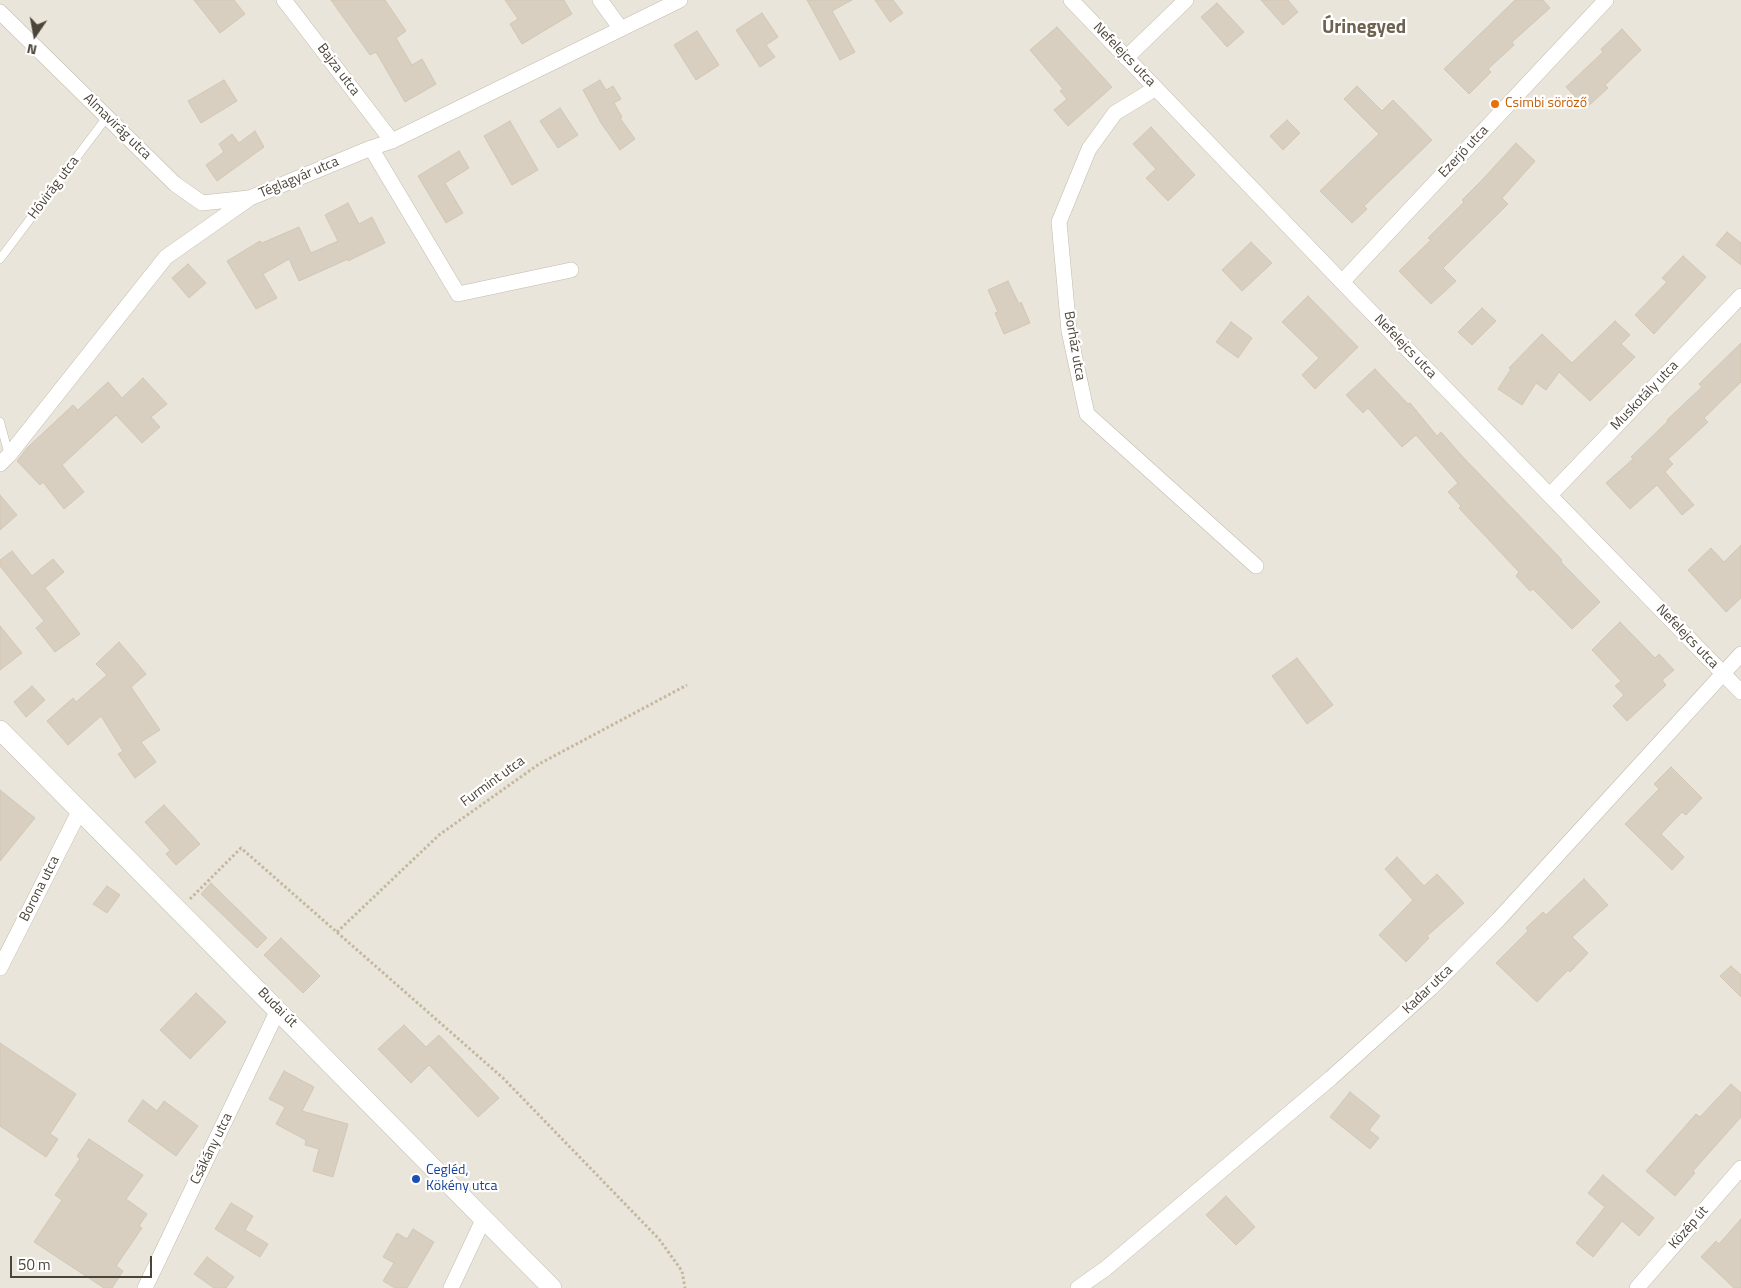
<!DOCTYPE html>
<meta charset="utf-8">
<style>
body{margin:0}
#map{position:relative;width:1741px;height:1288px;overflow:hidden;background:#f6f3ec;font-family:"Titillium Web",sans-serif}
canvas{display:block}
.north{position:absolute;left:10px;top:10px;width:50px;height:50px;-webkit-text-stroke:4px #fff;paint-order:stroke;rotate:192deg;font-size:14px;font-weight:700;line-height:20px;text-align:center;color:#4b4439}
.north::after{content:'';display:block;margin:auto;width:18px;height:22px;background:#4b4439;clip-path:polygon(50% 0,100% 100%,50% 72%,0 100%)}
.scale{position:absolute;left:10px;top:1256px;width:142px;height:22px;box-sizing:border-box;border:2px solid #4b4439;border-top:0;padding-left:6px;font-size:15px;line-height:18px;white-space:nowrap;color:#4b4439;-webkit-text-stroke:4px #fff;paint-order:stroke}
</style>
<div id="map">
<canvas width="1741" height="1288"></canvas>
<div class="north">N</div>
<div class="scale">50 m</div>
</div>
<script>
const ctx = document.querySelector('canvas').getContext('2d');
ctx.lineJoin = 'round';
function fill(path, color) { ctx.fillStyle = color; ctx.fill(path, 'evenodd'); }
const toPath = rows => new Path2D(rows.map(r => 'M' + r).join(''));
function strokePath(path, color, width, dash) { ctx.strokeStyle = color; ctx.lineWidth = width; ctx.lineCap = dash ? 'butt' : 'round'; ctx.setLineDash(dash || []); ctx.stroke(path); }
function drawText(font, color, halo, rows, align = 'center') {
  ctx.font = font + ' "Titillium Web",sans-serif'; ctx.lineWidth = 4.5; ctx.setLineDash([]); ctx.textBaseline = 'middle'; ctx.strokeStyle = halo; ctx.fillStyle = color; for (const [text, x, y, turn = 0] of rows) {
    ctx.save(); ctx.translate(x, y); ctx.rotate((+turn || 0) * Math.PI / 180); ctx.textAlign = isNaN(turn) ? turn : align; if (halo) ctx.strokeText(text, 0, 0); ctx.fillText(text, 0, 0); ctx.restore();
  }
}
fill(toPath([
 [0,0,1741,0,1741,1288,0,1288]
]), '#eae5da');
const building = toPath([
 [194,0,234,0,245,14,220,33,194,0],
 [331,0,385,0,406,31,396,38,412,65,422,59,436,84,405,102,376,52,370,55,331,0],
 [505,0,564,0,572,14,522,44,510,24,518,19,505,0],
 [807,0,852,0,832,11,855,52,840,60,807,0],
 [875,0,893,0,903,13,890,22,875,0],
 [1261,0,1288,0,1298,12,1283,25,1261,0],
 [1515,0,1543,0,1550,8,1512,42,1514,45,1488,69,1491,72,1469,94,1444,69,1515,0],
 [1217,3,1244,32,1227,47,1201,17,1217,3],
 [762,13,778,37,766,45,775,57,760,67,736,30,762,13],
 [1057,27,1112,87,1068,126,1054,110,1067,99,1060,91,1063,89,1030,50,1057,27],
 [1622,29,1641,50,1605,85,1608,88,1586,108,1566,87,1603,52,1601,49,1622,29],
 [697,31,719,65,696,80,674,45,697,31],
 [224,80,237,101,201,123,188,101,224,80],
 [600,80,606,90,613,86,621,99,614,103,622,117,620,118,635,139,620,150,601,123,583,90,600,80],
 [1357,86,1382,111,1393,100,1432,140,1364,206,1367,209,1352,223,1320,191,1379,134,1344,99,1357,86],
 [560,108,578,135,558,148,540,121,560,108],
 [1287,120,1300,133,1283,150,1270,136,1287,120],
 [510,121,538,170,512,185,484,136,510,121],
 [1151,127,1195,175,1168,201,1146,178,1156,169,1133,144,1151,127],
 [255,131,264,147,217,181,206,165,224,152,219,144,232,134,239,143,255,131],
 [1516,143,1535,161,1502,198,1508,204,1443,268,1456,281,1431,304,1399,271,1431,240,1428,238,1464,202,1462,200,1483,179,1516,143],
 [459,151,469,168,445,183,463,213,446,223,418,176,459,151],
 [348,203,359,224,372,217,385,243,348,261,348,259,299,281,289,259,263,274,277,298,256,309,227,261,260,241,262,243,299,227,311,253,338,241,325,215,348,203],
 [1727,232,1741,243,1741,265,1716,245,1727,232],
 [1251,242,1272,263,1242,291,1222,270,1251,242],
 [1683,256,1706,277,1654,334,1635,315,1667,282,1662,278,1683,256],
 [188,264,206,283,189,298,172,278,188,264],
 [1008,281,1019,304,1021,302,1030,323,1004,334,995,313,998,312,988,290,1008,281],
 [1308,296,1358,347,1315,389,1302,375,1319,358,1282,322,1308,296],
 [1482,308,1496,321,1472,345,1458,332,1482,308],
 [1615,321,1630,335,1621,344,1635,357,1590,401,1559,372,1546,390,1536,383,1522,405,1498,389,1511,369,1509,368,1542,334,1572,363,1615,321],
 [1231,322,1252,338,1238,358,1216,342,1231,322],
 [1741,343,1741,382,1704,418,1708,422,1668,459,1673,464,1665,472,1694,505,1682,515,1657,485,1630,509,1606,483,1633,459,1631,457,1668,421,1667,420,1702,387,1699,384,1741,343],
 [1375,369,1408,404,1410,403,1437,436,1441,432,1462,456,1562,560,1561,562,1600,602,1572,629,1533,589,1530,591,1516,576,1519,572,1459,508,1461,506,1448,492,1458,483,1416,435,1402,447,1368,408,1363,413,1346,395,1375,369],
 [143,378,167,404,151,417,160,427,142,443,116,415,62,465,84,492,64,509,43,482,40,485,17,461,27,448,73,405,78,410,108,382,122,398,143,378],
 [0,495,17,515,0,530,0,495],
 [1741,545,1741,598,1726,612,1688,570,1711,548,1724,562,1741,545],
 [12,551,32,576,53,559,64,572,45,588,80,634,55,652,36,628,44,621,0,566,0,560,12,551],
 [1620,622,1655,658,1659,654,1674,670,1662,680,1666,685,1627,721,1613,706,1624,695,1615,686,1621,681,1592,650,1620,622],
 [0,626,22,653,0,670,0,626],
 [119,642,146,674,131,687,160,730,141,742,156,762,135,778,118,754,123,751,101,716,68,745,47,721,73,698,76,702,107,675,96,664,119,642],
 [1297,658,1333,705,1307,724,1272,676,1297,658],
 [32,686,45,700,26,717,14,702,32,686],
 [1671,767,1702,798,1686,815,1682,812,1661,834,1684,857,1672,870,1625,824,1659,789,1654,784,1671,767],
 [0,790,35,818,0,861,0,790],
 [164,805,200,844,176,865,166,854,170,850,145,822,164,805],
 [1397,857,1424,886,1437,874,1464,903,1427,936,1429,938,1406,962,1379,935,1413,900,1385,869,1397,857],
 [1584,879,1608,905,1572,937,1588,953,1570,972,1568,970,1537,1002,1496,963,1528,931,1526,928,1543,912,1546,915,1584,879],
 [211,883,267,938,257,948,201,894,211,883],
 [107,886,120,895,107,913,93,904,107,886],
 [281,938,320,976,303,993,264,955,281,938],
 [1731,966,1741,975,1741,997,1720,976,1731,966],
 [196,993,226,1022,190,1059,160,1030,196,993],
 [404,1025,426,1047,439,1035,499,1098,478,1117,429,1065,411,1083,378,1049,404,1025],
 [0,1043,76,1094,50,1134,58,1139,46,1157,0,1126,0,1043],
 [284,1071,314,1087,302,1111,348,1124,333,1177,313,1171,319,1149,305,1145,306,1140,276,1124,285,1107,269,1099,284,1071],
 [1731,1084,1741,1093,1741,1117,1693,1171,1695,1173,1675,1196,1646,1171,1696,1114,1700,1117,1731,1084],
 [1350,1092,1380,1116,1369,1130,1379,1138,1370,1149,1330,1117,1350,1092],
 [143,1100,157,1111,164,1101,198,1126,176,1156,128,1121,143,1100],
 [89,1139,143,1175,126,1199,147,1214,139,1226,142,1228,116,1266,123,1271,112,1288,104,1288,34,1242,62,1200,55,1195,80,1159,77,1156,89,1139],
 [1603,1175,1654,1218,1639,1236,1622,1221,1593,1257,1576,1243,1605,1207,1588,1193,1603,1175],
 [1226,1196,1255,1227,1236,1245,1206,1215,1226,1196],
 [231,1203,253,1216,245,1230,268,1244,260,1257,215,1229,231,1203],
 [1741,1219,1741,1288,1734,1288,1701,1257,1716,1241,1719,1244,1741,1219],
 [413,1229,434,1242,407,1288,395,1288,383,1281,394,1263,383,1257,397,1233,407,1239,413,1229],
 [207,1257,234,1277,226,1288,214,1288,194,1274,207,1257]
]);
fill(building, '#d8cfc1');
strokePath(building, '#d3c7b4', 1);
const service = toPath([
 [0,259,107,117],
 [0,422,9,455]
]);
const minor = toPath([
 [284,0,392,141],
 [600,0,621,29],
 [1071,0,1342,282,1741,692],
 [0,12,175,184,202,203,249,198],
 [1126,58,1186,0],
 [1156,88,1115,113,1089,149,1059,222,1069,331,1087,414,1256,566],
 [371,148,458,294,571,270],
 [1342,282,1606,0],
 [0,464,9,455,166,257,250,198,371,148,392,141,680,0],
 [1550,495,1741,296],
 [0,968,80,810],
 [145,1288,278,1010],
 [451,1288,484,1218],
 [1078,1288,1105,1269,1331,1078,1431,988,1499,919,1741,654],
 [1637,1288,1741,1168]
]);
const tertiary = toPath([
 [0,730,552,1288]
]);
strokePath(service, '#c2bbae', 9);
strokePath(minor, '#c2bbae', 16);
strokePath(tertiary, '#c2bbae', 20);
strokePath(toPath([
 [190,899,241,848,503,1078,659,1239,682,1271,685,1288],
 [337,932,439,835,539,764,687,685]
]), '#c4b79f', 3, [2.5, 2.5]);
strokePath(service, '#fff', 8);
strokePath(minor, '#fff', 15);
strokePath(tertiary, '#fff', 19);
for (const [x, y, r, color] of [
 [1495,104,5,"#e8710a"],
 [416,1179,5,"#1a4fb4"]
]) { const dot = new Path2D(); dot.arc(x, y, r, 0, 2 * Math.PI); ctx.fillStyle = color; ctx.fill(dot); strokePath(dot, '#fff', 2); }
drawText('14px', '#4b4439', '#fff', [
 ["Nefelejcs utca",1124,55,46],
 ["Bajza utca",338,70,53],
 ["Almavirág utca",117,127,44],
 ["Ezerjó utca",1464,152,-47],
 ["Téglagyár utca",299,178,-23],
 ["Hóvirág utca",54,188,-53],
 ["Borház utca",1074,346,80],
 ["Nefelejcs utca",1405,347,46],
 ["Muskotály utca",1645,396,-46],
 ["Nefelejcs utca",1687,637,46],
 ["Furmint utca",493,782,-36],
 ["Borona utca",40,889,-63],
 ["Kadar utca",1428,990,-44],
 ["Budai út",277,1008,45],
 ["Csákány utca",212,1149,-64],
 ["Közép út",1689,1228,-49]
]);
drawText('14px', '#c56008', '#fff', [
 ["Csimbi söröző",1505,104]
], 'left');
drawText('14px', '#164399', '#fff', [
 ["Cegléd,",426,1171],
 ["Kökény utca",426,1187]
], 'left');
drawText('bold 19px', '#6e6250', '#fff', [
 ["Úrinegyed",1364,28]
]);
</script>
